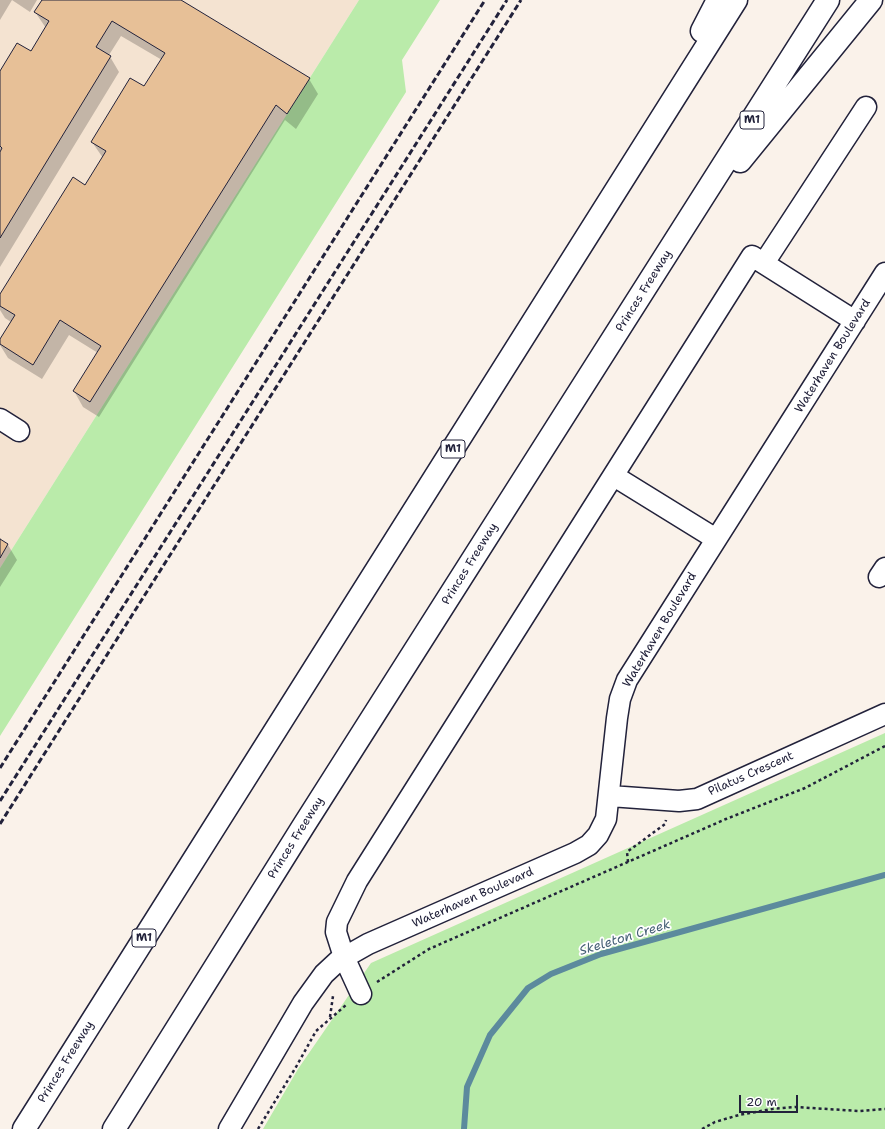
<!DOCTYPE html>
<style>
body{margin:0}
#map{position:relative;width:885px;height:1129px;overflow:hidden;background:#faf2ea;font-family:"Shantell Sans",sans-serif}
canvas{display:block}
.scale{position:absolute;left:739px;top:1095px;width:59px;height:18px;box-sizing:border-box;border:2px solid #22223b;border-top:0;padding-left:5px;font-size:12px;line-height:14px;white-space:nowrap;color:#22223b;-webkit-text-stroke:3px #fff;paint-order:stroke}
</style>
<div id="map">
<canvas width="885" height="1129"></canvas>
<div class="scale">20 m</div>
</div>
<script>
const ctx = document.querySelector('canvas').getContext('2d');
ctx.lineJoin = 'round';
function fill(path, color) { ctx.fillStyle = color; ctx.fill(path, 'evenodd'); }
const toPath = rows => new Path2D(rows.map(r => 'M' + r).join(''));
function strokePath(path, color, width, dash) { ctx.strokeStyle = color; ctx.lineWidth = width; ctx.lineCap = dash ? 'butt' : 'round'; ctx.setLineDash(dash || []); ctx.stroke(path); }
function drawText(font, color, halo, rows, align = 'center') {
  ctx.font = font + ' "Shantell Sans",sans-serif'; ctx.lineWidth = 3.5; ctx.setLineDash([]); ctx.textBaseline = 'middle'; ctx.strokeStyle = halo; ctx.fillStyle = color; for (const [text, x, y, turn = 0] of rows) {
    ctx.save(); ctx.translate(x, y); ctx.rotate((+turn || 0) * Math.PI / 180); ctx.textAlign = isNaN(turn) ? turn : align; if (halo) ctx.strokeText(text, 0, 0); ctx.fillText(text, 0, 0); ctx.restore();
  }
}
fill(toPath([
 [0,0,359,0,0,568]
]), '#f4e3d1');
fill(toPath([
 [359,0,440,0,402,60,406,92,0,736,0,568],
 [885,733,885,1129,263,1129,298,1069,371,963]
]), '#baebaa');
fill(toPath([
 [0,0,37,0,30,12,12,0,0,20],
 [43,0,179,0,309,79,318,94,296,129,285,120,99,417,83,407,74,391,98,353,69,335,42,379,8,358,0,345,0,341,11,322,5,318,0,310,0,296,86,187,103,158,92,142,145,88,162,60,121,36,109,55,119,72,0,267,0,73,31,53,46,28,35,12],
 [0,540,8,545,17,560,0,587]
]), '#0003');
strokePath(toPath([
 [464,1129,467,1087,490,1035,528,988,551,974,601,954,885,875]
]), '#5c8a9d', 6);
const building = toPath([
 [42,0,181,0,310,78,287,114,276,105,90,402,73,391,101,346,60,320,33,365,0,344,0,339,15,315,0,306,0,294,73,177,85,185,106,151,91,142,130,78,144,86,165,53,112,21,96,47,111,56,0,238,0,152,2,148,0,146,0,71,17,43,31,51,49,21,34,12,42,0],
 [0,539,8,544,0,558,0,539]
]);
fill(building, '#e7c097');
strokePath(building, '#22223b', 1);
const minor = toPath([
 [764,263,866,107],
 [0,419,19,431],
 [614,476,716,539],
 [879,577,885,568],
 [610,796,679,801,697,799,885,714],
 [361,994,344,957,336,932,337,922,357,881,752,256,855,321],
 [229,1129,303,1003,324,974,338,961,368,944,575,853,589,845,598,835,606,819,617,718,620,699,627,680,885,273]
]);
const highway = toPath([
 [702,31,718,0],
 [740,161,871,0],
 [24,1129,736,0],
 [114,1129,304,825,828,0]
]);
strokePath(minor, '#22223b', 23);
strokePath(highway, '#22223b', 25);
strokePath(toPath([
 [628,862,627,852,665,824,666,820],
 [377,982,429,949,726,819,805,788,885,746],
 [330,1017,333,996],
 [258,1129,296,1067,316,1031,346,1005],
 [702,1129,715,1122,739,1115,772,1109,795,1107,859,1111,885,1109]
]), '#22223b', 2.5, [3, 3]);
strokePath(minor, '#fff', 20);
strokePath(highway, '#fff', 22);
strokePath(toPath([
 [0,768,485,0],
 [0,801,507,0],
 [0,824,521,0]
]), '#22223b', 3, [6, 3]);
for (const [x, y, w] of [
 [752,120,24],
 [453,449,24],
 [144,938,24]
]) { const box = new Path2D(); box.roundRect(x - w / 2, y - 9, w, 18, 3); ctx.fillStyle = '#fff'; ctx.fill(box); strokePath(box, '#22223b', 1); }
drawText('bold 11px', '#22223b', null, [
 ["M1",752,120],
 ["M1",453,449],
 ["M1",144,938]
]);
drawText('12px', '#22223b', '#fff', [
 ["Princes Freeway",644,291,-58],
 ["Waterhaven Boulevard",833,356,-58],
 ["Princes Freeway",470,564,-58],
 ["Waterhaven Boulevard",660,630,-59],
 ["Pilatus Crescent",751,774,-24],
 ["Princes Freeway",296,838,-58],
 ["Waterhaven Boulevard",473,898,-24],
 ["Princes Freeway",66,1062,-58]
]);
drawText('italic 13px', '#445f74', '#fff', [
 ["Skeleton Creek",625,938,-17]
]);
</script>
